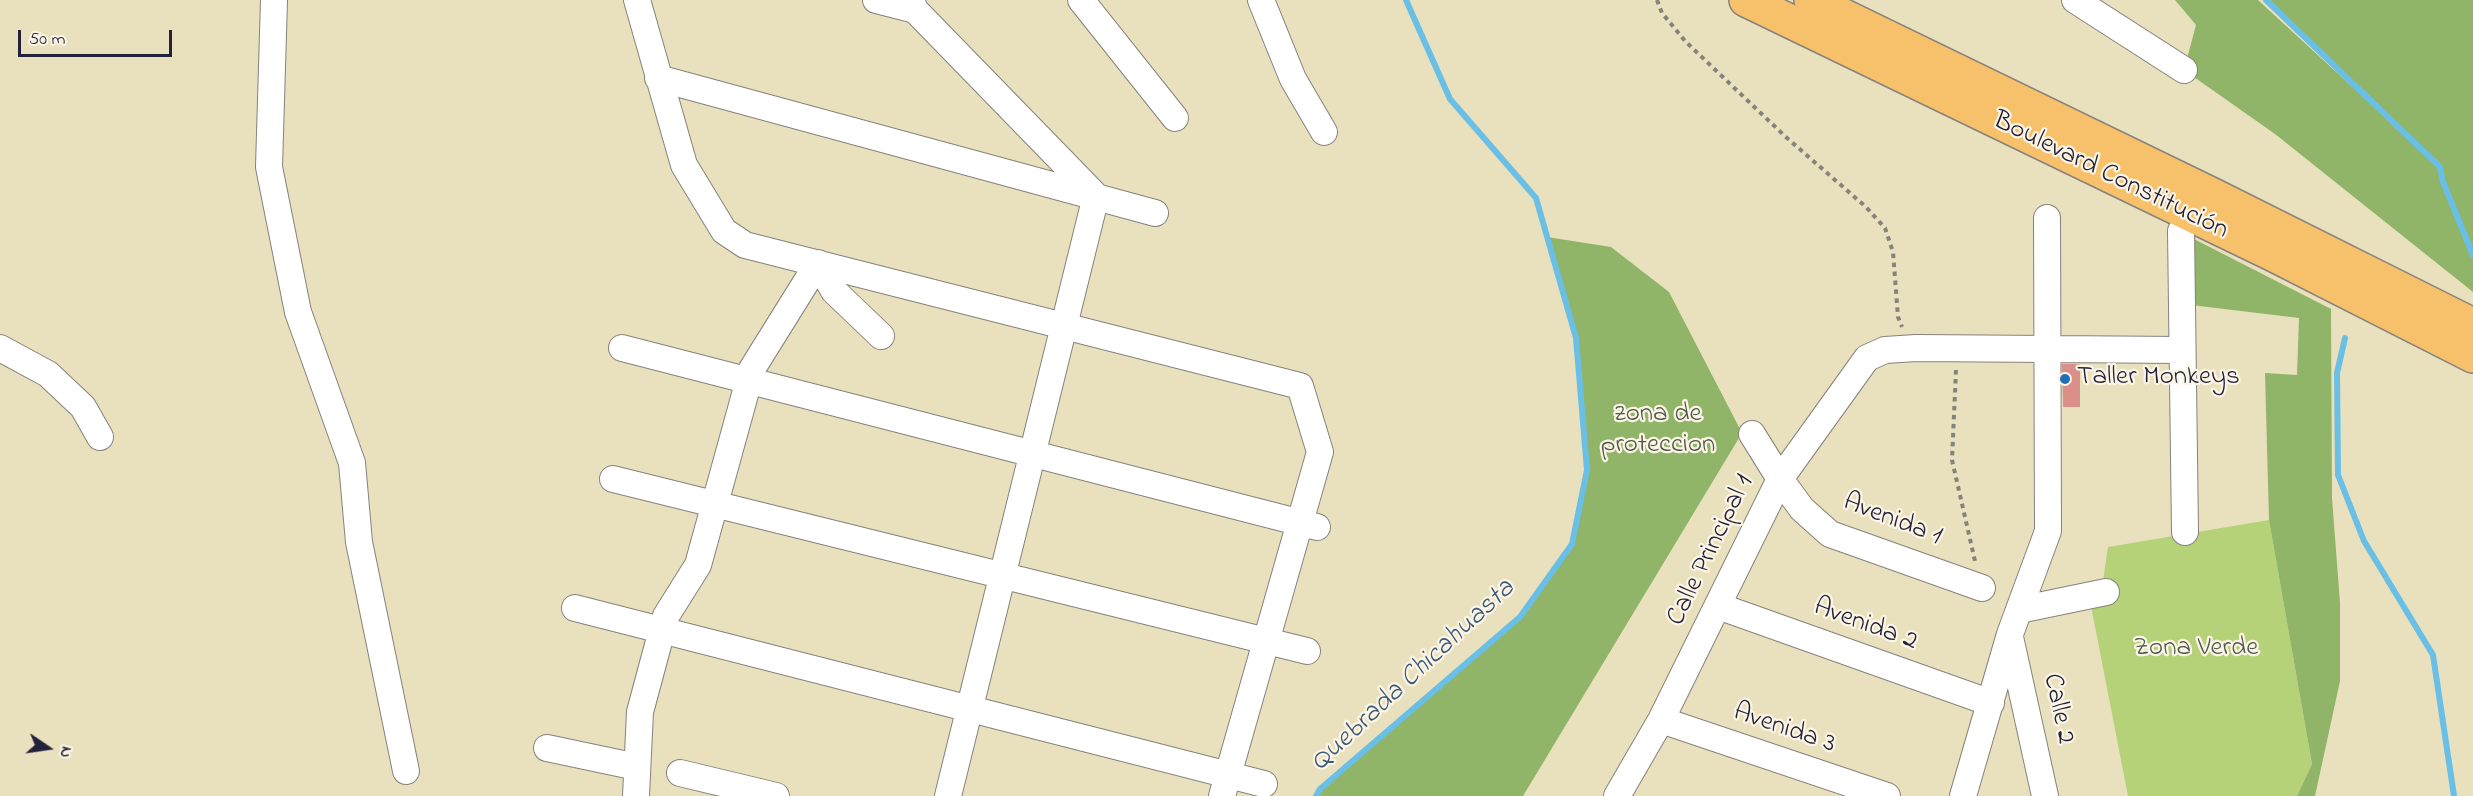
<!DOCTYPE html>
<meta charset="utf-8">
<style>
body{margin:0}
#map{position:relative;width:2473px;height:796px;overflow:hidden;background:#e9e1bd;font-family:"Indie Flower",sans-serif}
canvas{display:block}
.north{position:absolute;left:18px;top:718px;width:60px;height:60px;-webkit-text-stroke:4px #fcf5e5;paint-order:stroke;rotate:103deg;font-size:16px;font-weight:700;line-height:24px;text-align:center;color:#22223b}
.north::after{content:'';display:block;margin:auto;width:21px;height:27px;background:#22223b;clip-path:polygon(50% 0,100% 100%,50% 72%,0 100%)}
.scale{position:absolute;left:18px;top:30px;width:154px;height:27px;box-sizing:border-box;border:3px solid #22223b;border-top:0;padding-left:8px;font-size:18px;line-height:21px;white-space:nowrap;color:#22223b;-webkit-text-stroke:4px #fcf5e5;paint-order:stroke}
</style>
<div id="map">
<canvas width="2473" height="796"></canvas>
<div class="north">N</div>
<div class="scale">50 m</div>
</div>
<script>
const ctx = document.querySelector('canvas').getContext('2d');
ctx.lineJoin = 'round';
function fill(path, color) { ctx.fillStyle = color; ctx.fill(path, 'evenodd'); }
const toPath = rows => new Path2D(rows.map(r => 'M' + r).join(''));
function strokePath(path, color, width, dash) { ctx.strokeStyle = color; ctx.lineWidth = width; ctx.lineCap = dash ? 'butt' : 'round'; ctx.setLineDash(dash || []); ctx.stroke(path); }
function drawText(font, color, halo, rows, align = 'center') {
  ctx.font = font + ' "Indie Flower",sans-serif'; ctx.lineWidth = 4.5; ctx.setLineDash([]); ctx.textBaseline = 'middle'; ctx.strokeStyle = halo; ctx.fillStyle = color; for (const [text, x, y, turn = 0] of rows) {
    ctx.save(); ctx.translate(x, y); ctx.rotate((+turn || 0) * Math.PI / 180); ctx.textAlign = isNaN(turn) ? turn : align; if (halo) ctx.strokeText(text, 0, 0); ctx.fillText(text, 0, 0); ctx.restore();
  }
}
fill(toPath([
 [2269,520,2312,764,2297,796,2128,796,2091,606,2103,581,2108,547]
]), '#b5d278');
fill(toPath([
 [2175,0,2258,0,2421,150,2270,0,2473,0,2473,292,2275,134,2184,70,2196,25],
 [1547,237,1611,247,1669,292,1742,433,1523,796,1316,796,1320,789,1520,617,1572,544,1587,470,1576,338],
 [2192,238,2331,309,2332,498,2340,603,2340,681,2315,796,2297,796,2312,764,2269,520,2265,373,2297,375,2299,318,2191,305]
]), '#90b468');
strokePath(toPath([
 [2266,0,2440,167,2443,182,2473,255],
 [2345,338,2337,373,2338,475,2364,541,2433,655,2454,796],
 [1316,796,1320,789,1520,617,1572,544,1587,470,1576,338,1536,198,1450,99,1406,0]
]), '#6abfe6', 6);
fill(toPath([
 [2062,364,2080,364,2080,407,2063,407]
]), '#da9088');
const minor = toPath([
 [274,0,269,167,298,312,352,463,359,542,406,771],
 [637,0,684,165,724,231,745,245,1300,386,1320,452,1222,796],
 [876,0,915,10],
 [911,0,915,10,1096,196,948,796],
 [1081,0,1175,118],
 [1261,0,1293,79,1324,132],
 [2075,0,2184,70],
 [658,78,1155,213],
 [2181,231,2185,532],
 [0,348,48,374,83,407,100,437],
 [622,348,1317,527],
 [1752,434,1780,479,1802,509,1830,534,1982,588],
 [613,479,1307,651],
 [1718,606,1991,703],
 [575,608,1264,784],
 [2019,610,2106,592],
 [2010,637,2045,796],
 [1661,720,1887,796],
 [547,748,637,767],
 [680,773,776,796],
 [636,796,640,712,662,630,666,616,698,565,752,369,818,263,834,291,881,336],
 [1617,796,1661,720,1780,479,1867,358,1885,350,1916,348,2182,350],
 [1963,796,2010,634,2048,531,2047,218]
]);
const highway = toPath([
 [1746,0,2274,255,2473,356],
 [1811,0,2213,195,2473,325]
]);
strokePath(minor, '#86827c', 28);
strokePath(highway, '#86827c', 36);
strokePath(toPath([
 [1657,0,1662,13,1686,42,1787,138,1866,207,1885,228,1893,252,1898,317,1902,327],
 [1956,370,1952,460,1975,561]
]), '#86827c', 4, [4.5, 4.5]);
strokePath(minor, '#fff', 26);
strokePath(highway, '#f7c06b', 33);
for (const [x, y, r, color] of [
 [2065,379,6,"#1f6fb2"]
]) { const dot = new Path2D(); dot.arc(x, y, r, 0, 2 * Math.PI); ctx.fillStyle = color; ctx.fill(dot); strokePath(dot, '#fcf5e5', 2); }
drawText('27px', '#22223b', '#fcf5e5', [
 ["Boulevard Constitución",2110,177,26],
 ["Avenida 1",1892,521,21],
 ["Calle Principal 1",1712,551,-64],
 ["Avenida 2",1865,626,20],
 ["Calle 2",2057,709,78],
 ["Avenida 3",1784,730,19]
]);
drawText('27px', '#22223b', '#fcf5e5', [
 ["Taller Monkeys",2077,379]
], 'left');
drawText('27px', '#4e574d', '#fcf5e5', [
 ["zona de",1658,416],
 ["proteccion",1658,447],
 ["Zona Verde",2196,650]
]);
drawText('italic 28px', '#3b5977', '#fcf5e5', [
 ["Quebrada Chicahuasta",1414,677,-43]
]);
</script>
